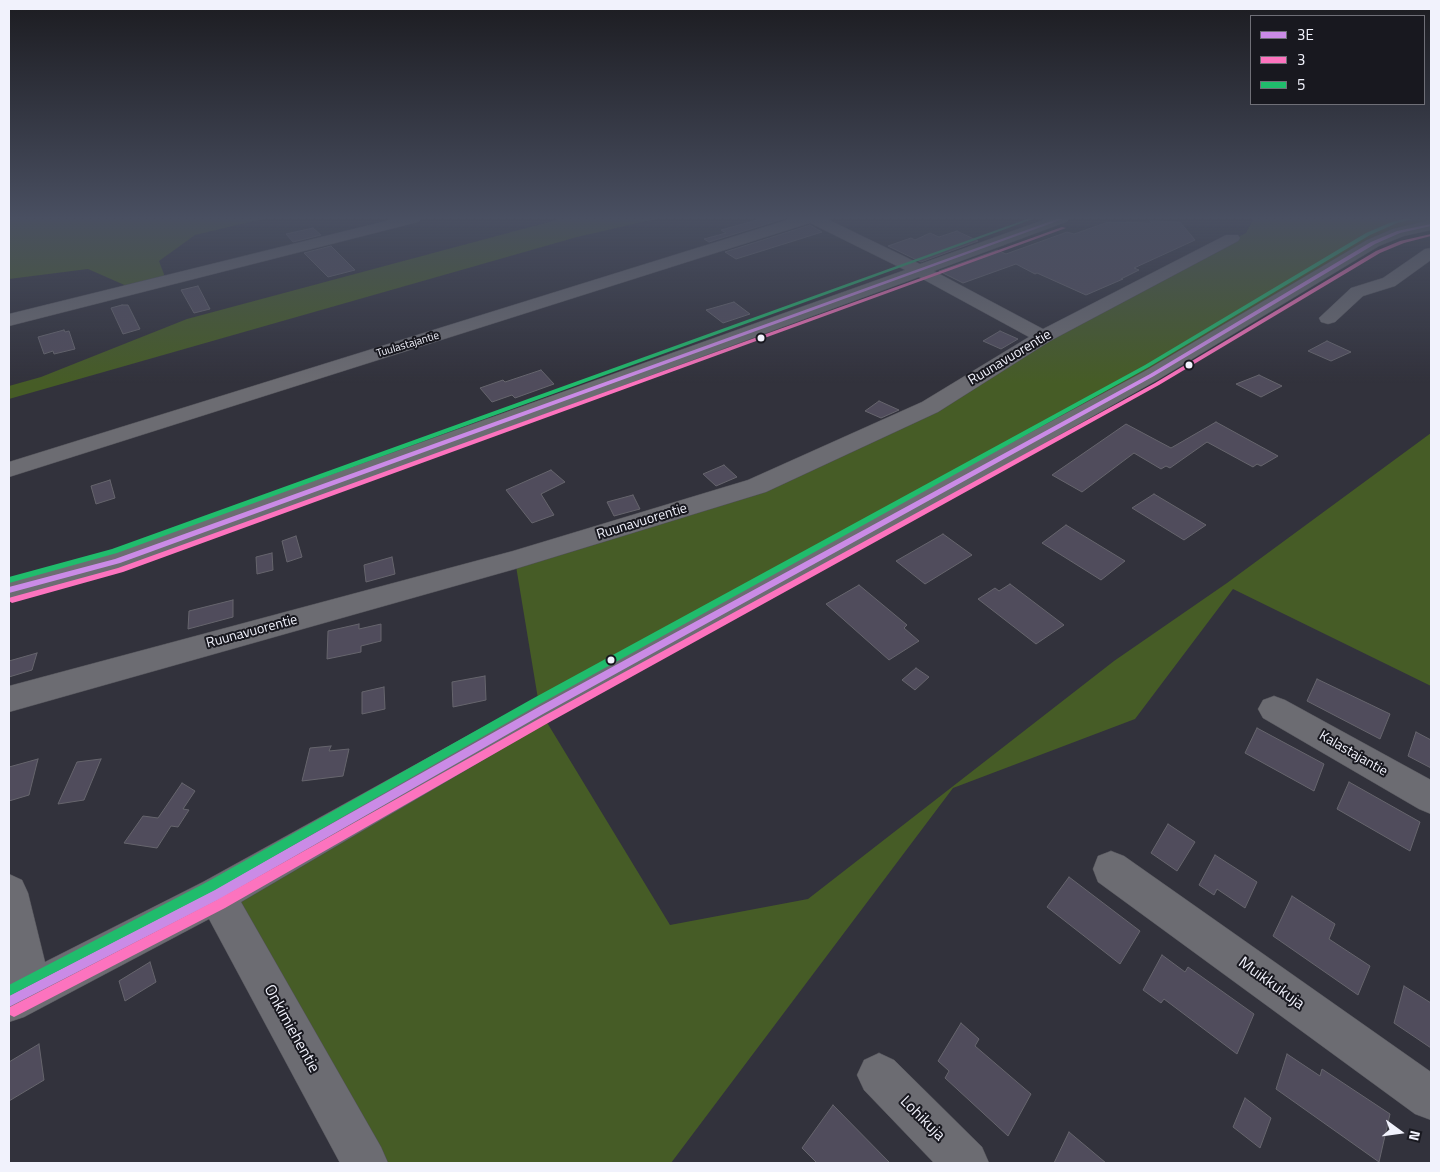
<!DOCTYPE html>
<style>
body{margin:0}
#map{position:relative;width:1440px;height:1172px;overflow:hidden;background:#32323c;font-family:"Titillium Web",sans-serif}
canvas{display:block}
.frame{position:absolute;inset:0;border:10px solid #f1f2fc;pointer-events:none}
.legend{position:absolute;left:1250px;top:15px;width:175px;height:90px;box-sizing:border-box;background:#18181f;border:1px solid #6f6f77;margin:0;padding:6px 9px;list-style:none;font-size:15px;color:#f1f2fc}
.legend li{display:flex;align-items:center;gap:10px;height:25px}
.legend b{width:25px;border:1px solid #6f6f77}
.north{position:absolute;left:1375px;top:1107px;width:50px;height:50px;-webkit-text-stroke:4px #18181f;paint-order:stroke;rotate:104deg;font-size:14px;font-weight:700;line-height:20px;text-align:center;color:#f1f2fc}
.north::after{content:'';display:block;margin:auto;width:18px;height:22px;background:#f1f2fc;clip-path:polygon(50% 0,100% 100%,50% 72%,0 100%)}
</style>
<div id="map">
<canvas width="1440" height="1172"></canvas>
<div class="frame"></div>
<ul class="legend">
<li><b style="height:6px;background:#ca8be6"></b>3E</li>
<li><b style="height:6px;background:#fc73be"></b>3</li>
<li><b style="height:6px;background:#20bc6c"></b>5</li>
</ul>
<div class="north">N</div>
</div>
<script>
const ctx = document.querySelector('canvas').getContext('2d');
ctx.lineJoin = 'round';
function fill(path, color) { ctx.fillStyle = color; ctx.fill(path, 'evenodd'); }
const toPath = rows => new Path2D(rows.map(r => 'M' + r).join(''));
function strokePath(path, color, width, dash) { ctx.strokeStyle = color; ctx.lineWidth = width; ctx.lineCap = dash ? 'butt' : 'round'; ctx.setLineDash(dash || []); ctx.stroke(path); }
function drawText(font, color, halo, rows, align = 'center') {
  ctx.font = font + ' "Titillium Web",sans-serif'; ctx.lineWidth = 4; ctx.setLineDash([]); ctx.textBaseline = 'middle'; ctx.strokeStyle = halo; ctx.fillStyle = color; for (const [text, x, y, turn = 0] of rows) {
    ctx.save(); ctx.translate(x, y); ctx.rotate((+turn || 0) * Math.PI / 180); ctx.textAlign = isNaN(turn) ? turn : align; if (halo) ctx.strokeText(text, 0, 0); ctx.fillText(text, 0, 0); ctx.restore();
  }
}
fill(toPath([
 [9,219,263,219,195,235,159,261,165,277,129,287,88,269,9,279],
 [560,219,656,219,577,237,9,399,9,386,41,377,187,319],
 [1253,219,1431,219,1431,221,1399,232,540,711,670,925,808,899,1114,661,1227,583,1431,433,1431,686,1233,589,1135,719,953,788,671,1163,376,1163,216,895,540,711,515,560,757,486,930,407,1172,269,1246,233]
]), '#465c26');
const building = toPath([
 [760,219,783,219,709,242,704,239,726,233,721,230,760,219],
 [1150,221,1180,222,1195,240,1134,268,1139,270,1121,279,1123,279,1086,295,1037,273,1035,274,1016,264,963,283,939,271,997,250,1006,254,1067,232,1074,234,1108,222,1152,223,1150,221],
 [810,225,822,232,736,259,725,252,810,225],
 [313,228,321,235,293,242,286,234,313,228],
 [957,231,978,241,921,262,888,246,911,238,915,240,930,233,939,237,957,231],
 [331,246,355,270,328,277,304,253,331,246],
 [198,286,210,309,194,313,181,290,198,286],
 [734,302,750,314,723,323,706,310,734,302],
 [122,305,128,305,140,329,123,334,111,308,122,305],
 [64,330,65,332,69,331,75,349,54,354,53,351,44,354,38,337,64,330],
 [1000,331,1018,339,1001,349,983,341,1000,331],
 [1327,341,1351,352,1331,361,1308,351,1327,341],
 [541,370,554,384,515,398,512,395,492,402,480,388,503,380,505,382,541,370],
 [1259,375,1282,386,1261,397,1236,384,1259,375],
 [879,401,899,410,881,418,865,411,879,401],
 [1216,422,1278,456,1261,466,1257,464,1253,467,1207,442,1170,468,1166,466,1161,469,1134,453,1082,492,1052,475,1126,424,1171,448,1216,422],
 [724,465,737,477,716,486,703,474,724,465],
 [551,470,565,482,541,494,554,515,532,523,506,490,551,470],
 [110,480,115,498,96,504,91,486,110,480],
 [1154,494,1206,525,1184,540,1132,508,1154,494],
 [633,495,640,509,614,516,607,502,633,495],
 [1066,525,1125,561,1101,580,1042,543,1066,525],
 [943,534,972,555,925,584,896,561,943,534],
 [296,536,302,557,287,562,282,541,296,536],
 [272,553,273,570,257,574,256,557,272,553],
 [392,557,395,574,366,582,364,565,392,557],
 [1010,584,1064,625,1036,644,978,599,995,588,999,591,1010,584],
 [859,585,907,625,904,628,919,641,889,660,826,604,859,585],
 [233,600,233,617,188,629,189,611,233,600],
 [359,624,359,629,381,624,381,641,361,646,361,652,327,659,328,631,359,624],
 [37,653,32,670,9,677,9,661,37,653],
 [916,668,929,677,915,690,902,680,916,668],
 [485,676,486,700,453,707,452,682,485,676],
 [1317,679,1390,714,1380,739,1307,701,1317,679],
 [384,687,385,709,362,714,362,692,384,687],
 [1257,728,1324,764,1314,791,1245,753,1257,728],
 [1416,732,1431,740,1431,768,1408,756,1416,732],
 [331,746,329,751,349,749,343,776,302,781,310,748,331,746],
 [38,759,29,795,9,801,9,767,38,759],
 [101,759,84,800,58,804,77,762,101,759],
 [1349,782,1420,822,1410,851,1337,809,1349,782],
 [182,783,195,791,183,809,189,810,178,827,171,826,157,848,124,843,143,816,158,818,182,783],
 [1168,824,1195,842,1177,871,1151,853,1168,824],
 [1215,855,1257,882,1245,908,1217,889,1214,895,1199,885,1215,855],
 [1069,877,1140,931,1120,964,1047,907,1069,877],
 [1292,896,1335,924,1329,939,1370,966,1358,995,1273,936,1292,896],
 [1162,955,1185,972,1188,967,1254,1014,1237,1054,1164,999,1161,1003,1143,990,1162,955],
 [150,962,156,982,125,1001,119,981,150,962],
 [1404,986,1431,1003,1431,1048,1394,1023,1404,986],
 [961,1023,979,1039,975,1046,1031,1094,1008,1136,945,1078,949,1071,938,1061,961,1023],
 [39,1044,44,1080,9,1101,9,1062,39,1044],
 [1287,1054,1320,1076,1322,1069,1390,1114,1379,1162,1276,1089,1287,1054],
 [1245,1098,1271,1118,1260,1148,1233,1127,1245,1098],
 [833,1105,890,1163,817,1163,802,1148,833,1105],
 [1069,1132,1106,1163,1054,1163,1069,1132]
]);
fill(building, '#504c5c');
strokePath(building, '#66656d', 1);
const minor = toPath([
 [394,219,421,219,418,222,9,326,9,314,394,219],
 [790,219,827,219,920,264,1046,219,1069,219,1066,222,934,271,1043,329,1226,235,1238,235,1240,238,1238,241,1050,341,938,412,766,492,515,569,9,712,9,686,513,551,748,480,922,402,1029,337,919,277,126,568,9,600,9,580,111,553,905,270,810,223,9,477,9,462,790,219],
 [1431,220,1431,230,1404,236,1379,246,1159,379,551,720,241,902,381,1147,388,1163,340,1163,209,919,24,1017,9,1022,9,874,22,880,28,893,45,962,203,882,529,702,1145,371,1367,240,1393,229,1431,220],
 [1431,248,1431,260,1395,286,1363,296,1335,322,1328,324,1321,322,1319,318,1351,288,1383,278,1425,249,1431,248],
 [1274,696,1285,700,1431,780,1431,814,1419,809,1263,718,1258,709,1263,700,1274,696],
 [1111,851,1124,856,1431,1072,1431,1120,1415,1114,1098,882,1093,869,1098,856,1111,851],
 [879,1053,894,1060,982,1147,989,1163,934,1163,864,1090,857,1075,864,1060,879,1053]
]);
strokePath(minor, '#4f4f56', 1);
fill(minor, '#6c6c72');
fill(toPath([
 [1057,219,1063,219,120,563,9,593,9,587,115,559,1057,219],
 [1431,224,1431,226,1400,233,1375,244,1154,376,543,714,220,899,9,1007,9,996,212,891,537,708,1150,374,1371,242,1397,231,1431,224]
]), '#ca8be6');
fill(toPath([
 [1062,227,1066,228,123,572,12,603,9,601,9,598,12,597,118,568,1062,227],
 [1431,234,1431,236,1404,243,1380,253,1159,385,548,723,225,908,18,1015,14,1017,10,1015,9,1012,10,1007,217,900,542,717,1155,383,1376,251,1400,241,1431,234]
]), '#fc73be');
fill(toPath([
 [1027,219,1033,219,117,553,9,583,9,577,112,549,1027,219],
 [1404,219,1413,219,1397,223,1370,235,1149,367,538,705,215,890,9,996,9,985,207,882,532,699,1145,365,1366,233,1394,221,1404,219]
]), '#20bc6c');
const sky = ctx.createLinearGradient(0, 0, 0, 383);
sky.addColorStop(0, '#1c1c21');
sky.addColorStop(0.57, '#494f61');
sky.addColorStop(1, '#494f6100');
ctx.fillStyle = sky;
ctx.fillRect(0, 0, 1440, 383);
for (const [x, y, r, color] of [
 [761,338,4.5,"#f1f2fc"],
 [1189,365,4.5,"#f1f2fc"],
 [611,660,4.5,"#f1f2fc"]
]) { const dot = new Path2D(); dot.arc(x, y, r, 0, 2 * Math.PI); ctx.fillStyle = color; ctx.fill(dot); strokePath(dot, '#18181f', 2); }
drawText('11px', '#f1f2fc', '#18181f', [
 ["Tuulastajantie",408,345,-17]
]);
drawText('14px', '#f1f2fc', '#18181f', [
 ["Ruunavuorentie",1010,358,-31],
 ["Ruunavuorentie",642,522,-17],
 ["Ruunavuorentie",252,632,-15],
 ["Kalastajantie",1353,754,30]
]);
drawText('16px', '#f1f2fc', '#18181f', [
 ["Muikkukuja",1271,984,36],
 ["Onkimiehentie",291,1029,61],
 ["Lohikuja",922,1119,45]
]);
</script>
